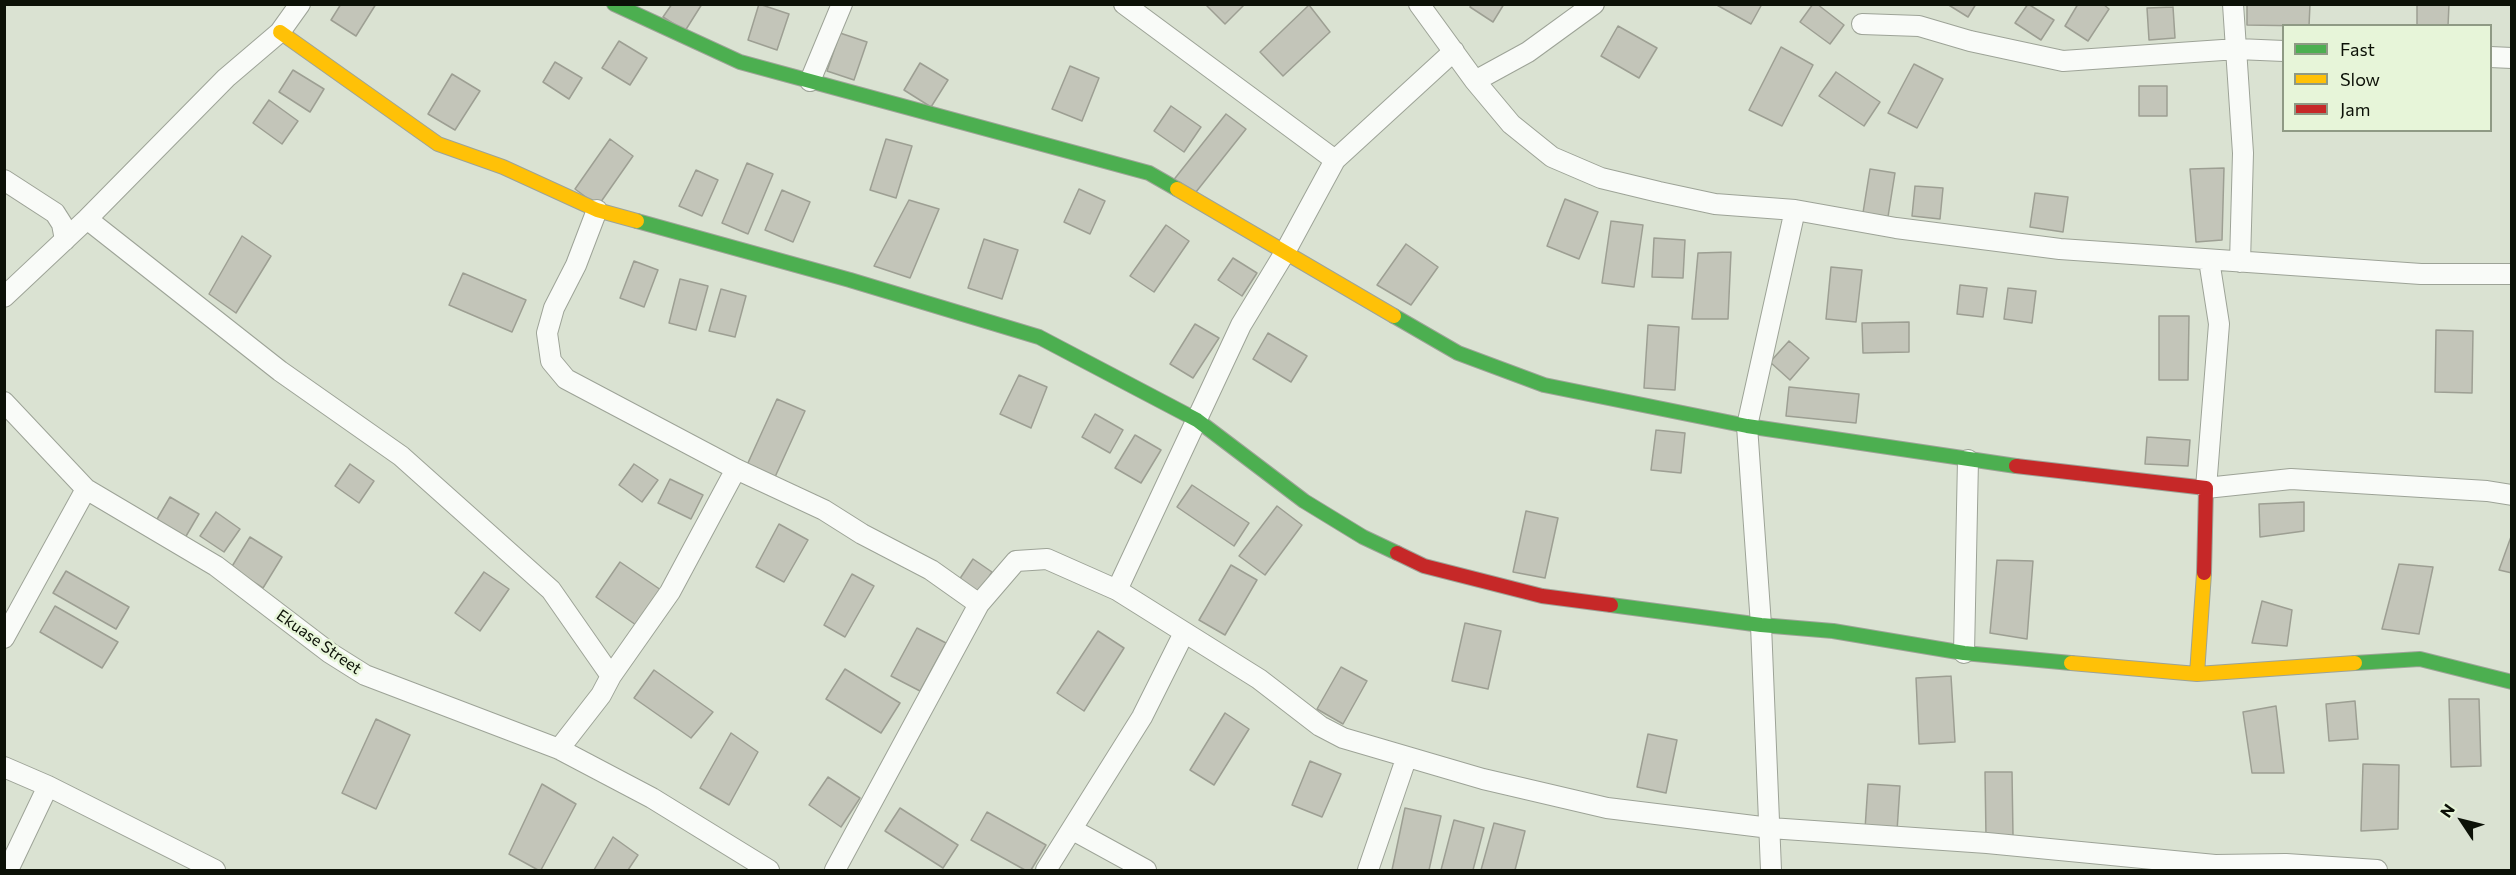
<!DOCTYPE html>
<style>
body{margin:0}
#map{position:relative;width:2516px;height:875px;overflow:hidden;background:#dae2d2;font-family:Commissioner,sans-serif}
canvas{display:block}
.frame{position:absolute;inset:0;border:6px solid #0c1107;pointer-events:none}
.legend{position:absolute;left:2282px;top:24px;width:210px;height:108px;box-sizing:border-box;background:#e7f5d9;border:2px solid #8f9a85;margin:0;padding:8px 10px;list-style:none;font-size:18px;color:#0c1107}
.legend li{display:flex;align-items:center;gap:12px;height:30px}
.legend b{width:30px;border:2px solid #8f9a85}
.north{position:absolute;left:2432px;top:791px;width:60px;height:60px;-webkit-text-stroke:4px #e7f5d9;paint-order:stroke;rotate:305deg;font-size:16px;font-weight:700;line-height:24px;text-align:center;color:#0c1107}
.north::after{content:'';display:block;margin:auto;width:21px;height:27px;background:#0c1107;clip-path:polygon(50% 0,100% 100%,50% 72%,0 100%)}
</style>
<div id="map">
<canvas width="2516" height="875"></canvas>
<div class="frame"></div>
<ul class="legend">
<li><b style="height:8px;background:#4caf50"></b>Fast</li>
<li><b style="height:8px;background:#ffc107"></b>Slow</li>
<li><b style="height:8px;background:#c62828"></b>Jam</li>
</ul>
<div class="north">N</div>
</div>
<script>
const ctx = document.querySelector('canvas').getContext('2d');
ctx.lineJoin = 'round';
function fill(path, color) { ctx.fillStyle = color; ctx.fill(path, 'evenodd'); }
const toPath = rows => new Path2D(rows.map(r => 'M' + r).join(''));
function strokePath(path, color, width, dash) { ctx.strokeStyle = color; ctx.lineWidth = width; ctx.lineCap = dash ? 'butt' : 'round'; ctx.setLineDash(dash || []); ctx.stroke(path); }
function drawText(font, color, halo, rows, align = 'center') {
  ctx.font = font + ' Commissioner,sans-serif'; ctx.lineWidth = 5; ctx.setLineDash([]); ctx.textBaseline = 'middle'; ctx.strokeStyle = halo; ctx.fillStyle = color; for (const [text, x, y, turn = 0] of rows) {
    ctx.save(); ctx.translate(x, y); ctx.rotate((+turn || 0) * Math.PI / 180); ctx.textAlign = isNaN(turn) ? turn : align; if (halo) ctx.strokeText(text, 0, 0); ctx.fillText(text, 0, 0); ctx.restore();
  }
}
const building = toPath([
 [341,4,376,4,356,36,331,20,341,4],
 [672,4,702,4,685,31,663,17,672,4],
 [759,4,789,14,777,50,748,40,759,4],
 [1205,4,1245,4,1225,24,1205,4],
 [1472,4,1504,4,1493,22,1470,7,1472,4],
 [1715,4,1762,4,1751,24,1715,4],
 [1813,4,1817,4,1844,25,1830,44,1800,22,1813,4],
 [1947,4,1976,4,1968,17,1947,4],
 [2028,4,2054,20,2041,40,2015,23,2028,4],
 [2078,4,2103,4,2109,9,2088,41,2065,26,2078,4],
 [2247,4,2310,4,2309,26,2247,25,2247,4],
 [2417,4,2449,4,2448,26,2417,26,2417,4],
 [1309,5,1330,32,1283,76,1260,52,1309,5],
 [2173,7,2175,38,2149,40,2147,8,2173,7],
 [1618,26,1657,48,1639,78,1601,56,1618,26],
 [840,33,867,42,854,80,827,71,840,33],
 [619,41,647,58,630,85,602,68,619,41],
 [1781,47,1813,65,1782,126,1749,110,1781,47],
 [555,62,582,78,569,99,543,82,555,62],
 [920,63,948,80,931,107,904,90,920,63],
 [1914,64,1943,79,1917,128,1888,113,1914,64],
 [1070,66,1099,78,1082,121,1052,109,1070,66],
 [293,70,324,89,310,112,279,92,293,70],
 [1836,72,1880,102,1864,126,1819,96,1836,72],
 [452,74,480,91,455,130,428,114,452,74],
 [2139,86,2167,86,2167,116,2139,116,2139,86],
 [269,100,298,121,282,144,253,123,269,100],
 [1171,106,1201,127,1184,152,1154,131,1171,106],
 [1226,114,1246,129,1192,197,1172,182,1226,114],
 [610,139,633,156,598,206,575,189,610,139],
 [886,139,912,146,896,198,870,190,886,139],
 [747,163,773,174,748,234,722,223,747,163],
 [2224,168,2222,240,2196,242,2190,169,2224,168],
 [1870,169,1895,173,1887,223,1862,219,1870,169],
 [696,170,718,180,702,216,679,206,696,170],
 [1915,186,1943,188,1940,219,1912,216,1915,186],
 [1079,189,1105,201,1090,234,1064,222,1079,189],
 [782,190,810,202,793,242,765,230,782,190],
 [2035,193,2068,197,2063,232,2030,227,2035,193],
 [1565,199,1598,212,1579,259,1547,246,1565,199],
 [909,200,939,209,910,278,874,266,909,200],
 [1611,221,1643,225,1634,287,1602,283,1611,221],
 [1166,225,1189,241,1154,292,1130,276,1166,225],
 [242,236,271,256,236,313,209,294,242,236],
 [1654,238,1685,240,1683,278,1652,277,1654,238],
 [984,239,1018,250,1002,299,968,288,984,239],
 [1406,244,1438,267,1411,305,1377,285,1406,244],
 [1731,252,1728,319,1692,319,1698,253,1731,252],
 [1233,258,1257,273,1242,296,1218,280,1233,258],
 [634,261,658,270,644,307,620,298,634,261],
 [1831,267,1862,270,1856,322,1826,319,1831,267],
 [463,273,526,300,512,332,449,305,463,273],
 [680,279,708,286,696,330,669,323,680,279],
 [1960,285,1987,288,1983,317,1957,314,1960,285],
 [2008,288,2036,291,2032,323,2004,319,2008,288],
 [721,289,746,296,735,337,709,331,721,289],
 [2159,316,2189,316,2188,380,2159,380,2159,316],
 [1909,322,1909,352,1863,353,1862,323,1909,322],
 [1195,324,1219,338,1193,378,1170,364,1195,324],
 [1648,325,1679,327,1675,390,1644,388,1648,325],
 [2436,330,2473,331,2472,393,2435,392,2436,330],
 [1268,333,1307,356,1291,382,1253,359,1268,333],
 [1789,341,1809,358,1790,380,1770,362,1789,341],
 [1019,375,1047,387,1031,428,1000,414,1019,375],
 [1789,387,1859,394,1856,423,1786,416,1789,387],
 [777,399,805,411,775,477,747,465,777,399],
 [1095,414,1123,430,1110,453,1082,437,1095,414],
 [1656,430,1685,433,1681,473,1651,470,1656,430],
 [1135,435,1161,450,1141,483,1115,468,1135,435],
 [2147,437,2190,440,2188,466,2145,464,2147,437],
 [350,464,374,481,359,503,335,486,350,464],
 [634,464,658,480,642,502,619,485,634,464],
 [670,479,703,495,691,519,658,503,670,479],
 [1192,485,1249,523,1234,546,1177,507,1192,485],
 [170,497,199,514,182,543,153,526,170,497],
 [2304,502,2304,531,2260,537,2259,504,2304,502],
 [1277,506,1302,525,1265,575,1239,556,1277,506],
 [1526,511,1558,518,1545,578,1513,572,1526,511],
 [216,512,240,529,224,552,200,536,216,512],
 [779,524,808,540,784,582,756,567,779,524],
 [2512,534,2512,573,2499,570,2512,534],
 [250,537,282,557,263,588,231,568,250,537],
 [973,559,992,572,979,593,959,580,973,559],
 [1997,560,2033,561,2027,639,1990,633,1997,560],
 [620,562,661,590,636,625,596,597,620,562],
 [2399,564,2433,567,2419,634,2382,629,2399,564],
 [1231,565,1257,580,1225,635,1199,620,1231,565],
 [66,571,129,607,116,629,53,593,66,571],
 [484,572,509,589,480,631,455,613,484,572],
 [852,574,874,586,845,637,824,625,852,574],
 [2262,601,2292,610,2287,646,2252,643,2262,601],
 [55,606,118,642,102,668,40,632,55,606],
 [1465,623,1501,631,1488,689,1452,681,1465,623],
 [917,628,946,643,920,691,891,676,917,628],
 [1098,631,1124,648,1084,711,1057,693,1098,631],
 [1341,667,1367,681,1343,724,1317,709,1341,667],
 [845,669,900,703,881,733,826,699,845,669],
 [654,670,713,712,691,738,634,698,654,670],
 [1951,676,1955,742,1919,744,1916,678,1951,676],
 [2449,699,2479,699,2481,766,2451,767,2449,699],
 [2355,701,2358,739,2329,741,2326,704,2355,701],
 [2276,706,2284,773,2252,773,2243,712,2276,706],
 [1225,713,1249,729,1214,785,1190,770,1225,713],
 [376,719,410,735,376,809,342,793,376,719],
 [731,733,758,752,729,805,700,788,731,733],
 [1648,734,1677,740,1666,793,1637,787,1648,734],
 [1310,761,1341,774,1322,817,1292,805,1310,761],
 [2363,764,2399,765,2398,829,2361,831,2363,764],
 [1985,772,2012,772,2013,836,1986,837,1985,772],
 [828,777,860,798,841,827,809,805,828,777],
 [542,784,576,804,541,870,538,870,509,854,542,784],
 [1868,784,1900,786,1897,831,1865,829,1868,784],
 [900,808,958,845,943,868,885,831,900,808],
 [1405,808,1441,816,1429,870,1392,870,1405,808],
 [987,812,1046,845,1031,870,1025,870,971,840,987,812],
 [1454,820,1484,828,1473,870,1441,870,1454,820],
 [1494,823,1525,831,1515,870,1481,870,1494,823],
 [613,837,638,855,628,870,594,870,613,837]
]);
fill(building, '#c3c5b9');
strokePath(building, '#9d9f93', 1.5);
const street = toPath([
 [1419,4,1475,81,1511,124,1552,157,1601,178,1659,192,1715,204,1795,210,1896,228,2060,249,2421,274,2512,274],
 [2233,4,2243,153,2240,262],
 [1862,24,1919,26,1970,41,2063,61,2237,49,2284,51],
 [2490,57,2512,58],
 [810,81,842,4],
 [1475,81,1528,52,1594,4],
 [1335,160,1454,51],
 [4,180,55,213,62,224,65,240],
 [597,210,576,265,554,308,547,333,551,361,566,379,736,469,824,510,862,534,931,570,979,604],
 [87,219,280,371,401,456,551,590,611,676,601,695,559,749],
 [2209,260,2219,324,2206,488,2291,479,2487,491,2512,495],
 [4,297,87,219,226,78,280,32,300,4],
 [4,402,86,489,216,566,330,653,365,675,559,749,652,798,769,870],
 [1117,590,1241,325,1284,254,1335,160,1124,4],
 [4,638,86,489],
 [1964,653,1968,460],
 [611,676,670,592,736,469],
 [4,767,48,786,215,870],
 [1073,830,1146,870],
 [8,870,48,786],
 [835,870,979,604,1016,561,1047,559,1117,590,1259,679,1320,726,1343,738,1483,779,1607,808,1770,828,1987,843,2215,865,2286,864,2377,870],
 [1046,870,1142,717,1184,633],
 [1368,870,1406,759],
 [1771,870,1761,625,1747,426,1795,210]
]);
const fast = toPath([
 [614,4,740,62,1149,173,1177,189],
 [637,221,850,280,1039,337,1197,420,1304,501,1363,537,1397,553],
 [1394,316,1458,353,1544,385,1747,426,2016,466],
 [1611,605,1761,625,1833,631,1964,653,2071,663],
 [2355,663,2420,659,2512,682]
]);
const slow = toPath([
 [280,32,438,144,503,167,597,210,637,221],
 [1177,189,1394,316],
 [2071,663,2197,674,2355,663],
 [2197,674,2204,573]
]);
const jam = toPath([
 [2016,466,2206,488,2204,573],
 [1397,553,1424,566,1542,596,1611,605]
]);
strokePath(street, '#9da397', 22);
strokePath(fast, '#9da397', 16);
strokePath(slow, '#9da397', 16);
strokePath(jam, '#9da397', 16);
strokePath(street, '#f9fbf8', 20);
strokePath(fast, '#4caf50', 14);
strokePath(slow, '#ffc107', 14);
strokePath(jam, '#c62828', 14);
drawText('16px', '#0c1107', '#e7f5d9', [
 ["Ekuase Street",319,642,35]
]);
</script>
